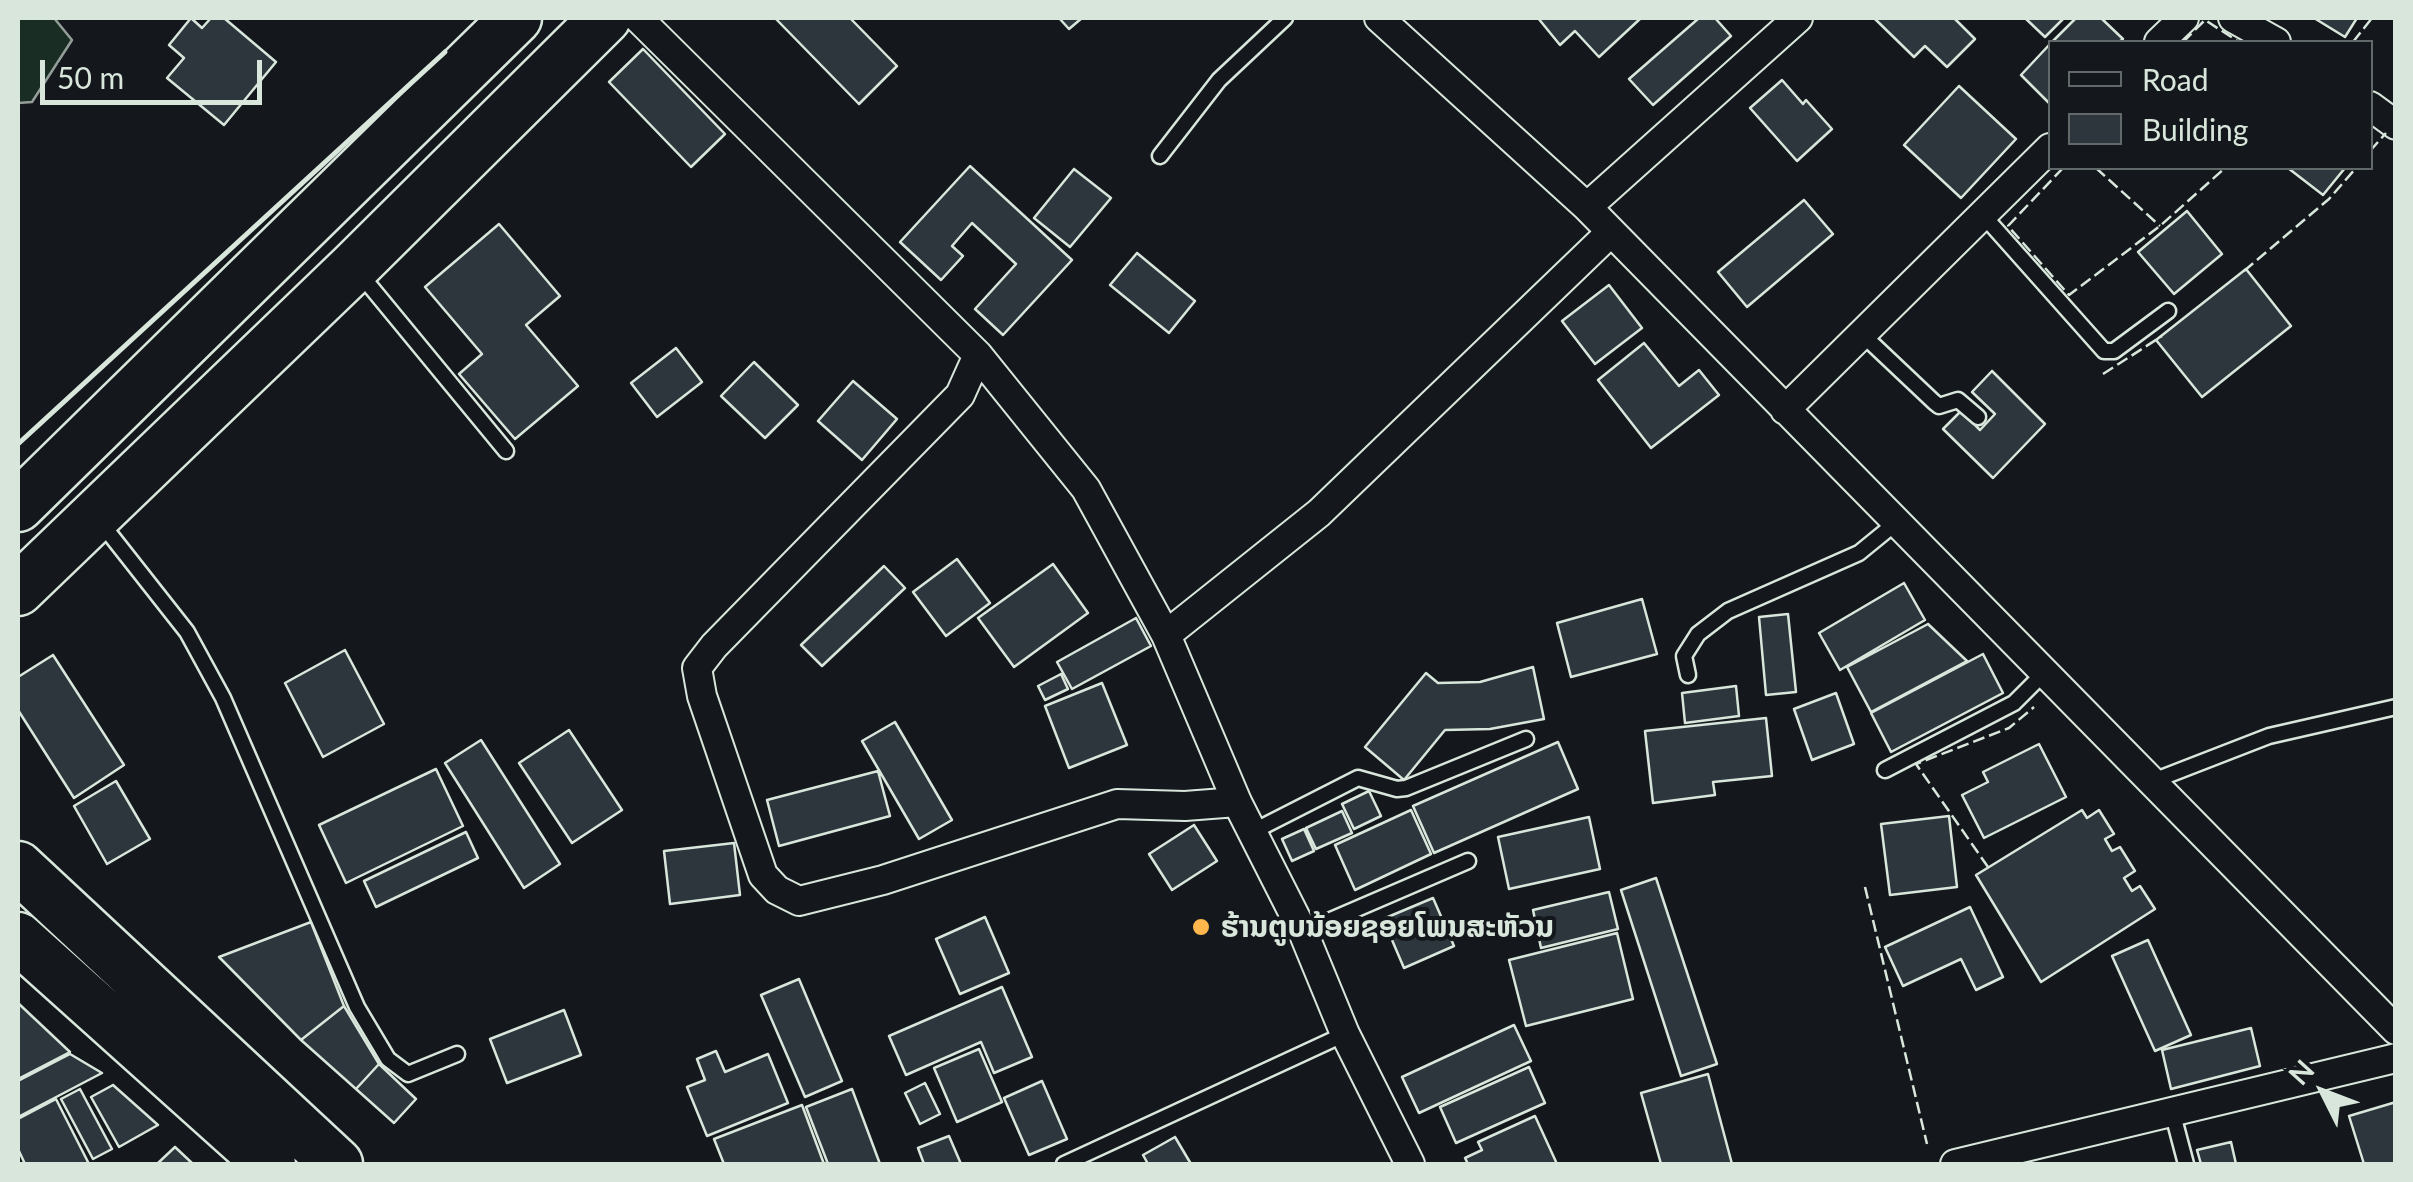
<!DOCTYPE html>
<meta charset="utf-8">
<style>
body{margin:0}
#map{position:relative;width:2413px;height:1182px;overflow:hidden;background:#14181c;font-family:Lato,sans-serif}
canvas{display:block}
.frame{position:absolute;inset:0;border:20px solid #d8e6dc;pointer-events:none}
.legend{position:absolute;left:2048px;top:40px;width:325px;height:130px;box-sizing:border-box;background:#14181c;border:2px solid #626a69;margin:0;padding:12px 18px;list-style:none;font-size:30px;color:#d8e6dc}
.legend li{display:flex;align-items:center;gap:20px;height:50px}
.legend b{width:50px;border:2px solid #626a69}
.north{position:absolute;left:2273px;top:1042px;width:100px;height:100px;-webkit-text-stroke:8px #14181c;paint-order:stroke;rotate:312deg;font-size:28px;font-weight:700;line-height:40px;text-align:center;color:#d8e6dc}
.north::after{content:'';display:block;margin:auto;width:35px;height:45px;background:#d8e6dc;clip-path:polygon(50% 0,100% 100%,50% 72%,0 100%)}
.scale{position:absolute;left:40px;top:60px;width:222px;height:45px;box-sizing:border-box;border:5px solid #d8e6dc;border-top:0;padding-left:12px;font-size:30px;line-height:35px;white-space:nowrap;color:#d8e6dc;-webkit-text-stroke:8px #14181c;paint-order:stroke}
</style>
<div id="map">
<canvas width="2413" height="1182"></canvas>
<div class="frame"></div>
<ul class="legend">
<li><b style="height:12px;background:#14181c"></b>Road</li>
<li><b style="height:28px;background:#2c363c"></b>Building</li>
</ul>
<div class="north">N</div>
<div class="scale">50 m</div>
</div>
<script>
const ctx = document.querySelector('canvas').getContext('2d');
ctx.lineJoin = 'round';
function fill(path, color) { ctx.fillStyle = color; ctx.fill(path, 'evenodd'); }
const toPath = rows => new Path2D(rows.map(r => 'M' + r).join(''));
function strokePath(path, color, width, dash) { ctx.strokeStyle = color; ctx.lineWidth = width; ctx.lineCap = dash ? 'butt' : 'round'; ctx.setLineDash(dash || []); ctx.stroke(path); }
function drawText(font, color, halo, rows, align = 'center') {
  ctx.font = font + ' Lato,"Noto Sans Lao",sans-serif'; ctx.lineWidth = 8; ctx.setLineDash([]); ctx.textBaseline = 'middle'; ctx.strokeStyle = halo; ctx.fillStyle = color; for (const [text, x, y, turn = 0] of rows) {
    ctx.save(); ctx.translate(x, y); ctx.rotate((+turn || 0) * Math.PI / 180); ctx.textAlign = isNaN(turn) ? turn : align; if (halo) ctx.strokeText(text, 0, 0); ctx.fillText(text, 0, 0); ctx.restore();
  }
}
const green = toPath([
 [18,18,54,18,72,40,32,102,18,103,18,18]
]);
fill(green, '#1a2d24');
strokePath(green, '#939e99', 2.5);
const building = toPath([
 [191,18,202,28,211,18,224,18,276,62,224,125,167,78,184,58,169,45,191,18],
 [775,18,850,18,897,66,859,104,775,18],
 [1059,18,1082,18,1069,29,1059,18],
 [1538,18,1641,18,1599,57,1575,31,1560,45,1538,18],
 [1699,18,1715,18,1731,36,1653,105,1629,79,1699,18],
 [1874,18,1954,18,1975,39,1947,67,1925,46,1914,57,1874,18],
 [2025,18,2064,18,2045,37,2025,18],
 [2076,18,2101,18,2123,39,2119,42,2052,42,2076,18],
 [2314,18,2357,18,2345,37,2314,18],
 [2050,44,2050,104,2021,75,2050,44],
 [643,49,725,134,691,167,609,82,643,49],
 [1782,80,1803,104,1806,100,1832,129,1797,161,1750,108,1782,80],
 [1959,86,2016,139,1961,198,1904,145,1959,86],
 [970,166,1072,260,1003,335,975,309,1016,264,972,223,952,246,963,256,941,280,900,242,970,166],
 [2288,168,2345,168,2323,195,2288,168],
 [1074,169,1111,198,1070,247,1034,218,1074,169],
 [1804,200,1833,234,1747,307,1718,272,1804,200],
 [2187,211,2222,254,2174,294,2138,252,2187,211],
 [499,224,560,296,526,325,578,386,515,439,459,374,482,354,425,287,499,224],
 [1137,253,1195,301,1169,333,1110,285,1137,253],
 [2246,269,2291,326,2202,397,2156,340,2246,269],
 [1609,285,1642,328,1595,364,1562,321,1609,285],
 [1644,343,1679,386,1699,370,1719,395,1651,448,1598,380,1644,343],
 [676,348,702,382,657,417,631,383,676,348],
 [754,362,798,405,765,438,721,396,754,362],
 [1992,371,2045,424,1993,478,1943,429,1961,411,1980,430,1995,414,1972,392,1992,371],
 [853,381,897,419,862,460,818,421,853,381],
 [957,559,990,603,946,636,913,592,957,559],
 [1053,564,1088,613,1014,667,978,618,1053,564],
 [884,566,905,588,822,666,801,645,884,566],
 [1904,583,1925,620,1840,670,1819,633,1904,583],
 [1642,599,1657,654,1571,677,1557,623,1642,599],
 [1788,614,1796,692,1766,695,1759,617,1788,614],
 [1136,618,1151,646,1072,689,1057,662,1136,618],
 [1928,624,1967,661,1871,712,1847,667,1928,624],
 [345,650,384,724,323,757,285,683,345,650],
 [1983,654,2003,693,1891,752,1871,713,1983,654],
 [53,655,124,765,74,798,18,710,18,677,53,655],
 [1533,667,1544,719,1490,729,1445,730,1404,780,1365,747,1426,673,1438,683,1480,682,1533,667],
 [1061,674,1068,689,1045,700,1038,686,1061,674],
 [1102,683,1127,745,1069,768,1045,706,1102,683],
 [1736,686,1739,716,1685,723,1682,693,1736,686],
 [1836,693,1854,744,1812,760,1794,709,1836,693],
 [1766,718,1772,776,1713,782,1715,795,1653,803,1645,731,1766,718],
 [895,722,952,820,919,839,862,741,895,722],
 [569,730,622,810,572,843,519,763,569,730],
 [481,740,560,864,524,888,445,763,481,740],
 [1558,742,1578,789,1434,853,1413,806,1558,742],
 [2039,744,2066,797,1984,838,1962,795,1988,782,1983,772,2039,744],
 [436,769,463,826,346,883,319,825,436,769],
 [878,771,890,816,779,846,767,800,878,771],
 [116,781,150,839,107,864,74,806,116,781],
 [1369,791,1381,816,1354,829,1342,804,1369,791],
 [1411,810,1431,854,1355,890,1335,845,1411,810],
 [2082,810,2087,818,2099,810,2114,834,2105,839,2112,851,2120,847,2135,871,2124,878,2132,891,2140,886,2155,909,2041,982,1976,875,2082,810],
 [1342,811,1352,833,1316,849,1306,828,1342,811],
 [1949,816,1957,887,1890,895,1881,824,1949,816],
 [1589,817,1600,869,1509,889,1498,837,1589,817],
 [1194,825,1217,861,1172,890,1149,854,1194,825],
 [1304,829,1314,851,1292,861,1282,839,1304,829],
 [466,832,478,858,376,907,364,881,466,832],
 [734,843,740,895,670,904,664,851,734,843],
 [1656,878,1717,1064,1681,1076,1621,890,1656,878],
 [1609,892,1618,929,1541,948,1533,910,1609,892],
 [1433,898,1454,946,1404,968,1383,919,1433,898],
 [1970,907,2003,977,1976,990,1961,959,1903,986,1885,947,1970,907],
 [985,917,1009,973,960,994,936,939,985,917],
 [311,922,344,1006,301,1040,219,957,311,922],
 [1617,933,1633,999,1526,1026,1509,960,1617,933],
 [2148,940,2191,1035,2155,1051,2112,956,2148,940],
 [799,979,842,1081,805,1097,761,995,799,979],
 [1002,987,1032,1057,994,1073,981,1042,906,1075,889,1036,1002,987],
 [18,1003,70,1052,18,1079,18,1003],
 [344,1006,379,1064,356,1089,301,1040,344,1006],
 [564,1010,581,1055,507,1083,490,1039,564,1010],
 [1514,1025,1531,1061,1419,1113,1402,1077,1514,1025],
 [2251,1028,2260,1066,2171,1089,2162,1050,2251,1028],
 [979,1049,1002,1102,957,1122,934,1068,979,1049],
 [716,1051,725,1072,768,1054,788,1103,707,1136,687,1087,705,1080,697,1059,716,1051],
 [70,1054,102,1073,18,1117,18,1081,70,1054],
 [379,1064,416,1099,394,1123,356,1089,379,1064],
 [1529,1067,1545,1103,1456,1143,1440,1107,1529,1067],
 [1708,1074,1732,1164,1661,1164,1641,1093,1708,1074],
 [1042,1081,1067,1139,1029,1155,1004,1098,1042,1081],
 [925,1083,940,1114,920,1124,905,1093,925,1083],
 [113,1085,158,1125,119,1147,91,1097,113,1085],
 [80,1089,112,1149,93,1159,61,1099,80,1089],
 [852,1089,880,1164,828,1164,806,1107,852,1089],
 [56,1099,89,1164,25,1164,18,1149,18,1119,56,1099],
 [2396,1102,2396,1164,2364,1164,2349,1116,2396,1102],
 [802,1105,824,1164,724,1164,714,1139,802,1105],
 [1535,1116,1557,1164,1468,1164,1465,1158,1482,1150,1478,1142,1535,1116],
 [949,1136,961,1164,924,1164,918,1148,949,1136],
 [1175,1137,1191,1164,1148,1164,1143,1155,1175,1137],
 [2231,1142,2236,1164,2201,1164,2197,1150,2231,1142],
 [175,1147,193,1164,157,1164,175,1147]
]);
fill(building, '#2c363c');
strokePath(building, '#d8e6dc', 2.5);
const lane = toPath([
 [1160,156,1219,80,1285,18],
 [1983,215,2104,351,2114,351,2168,311],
 [361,275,506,451],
 [1862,334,1934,402,1939,406,1958,400,1978,417],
 [102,524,187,632,223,698,357,1007,388,1059,408,1074,457,1054],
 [1688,675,1684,656,1698,634,1728,611,1859,553,1897,522],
 [1885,770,2014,703,2045,672],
 [2153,781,2269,736,2396,707],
 [1252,832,1358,778,1397,789,1406,788,1526,739],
 [1303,932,1468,861],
 [2172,1111,2186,1164],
 [1064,1164,1345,1034]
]);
const street = toPath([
 [638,18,978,355,1086,489,1166,635,1319,513,1611,232],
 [1379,18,1587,207,2396,1030],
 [2233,18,2276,42],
 [2159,42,2184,18],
 [2370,106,2396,125],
 [1587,207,1798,18],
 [978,355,960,395,714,646,697,668,702,696,763,875,777,890,799,901,883,880,1117,804,1185,806,1237,802],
 [1785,410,2050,148],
 [1166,635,1237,802,1303,932,1345,1034,1410,1164],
 [1955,1164,2396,1058]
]);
const highway = toPath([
 [18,506,516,18],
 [18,590,354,267,605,18],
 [18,867,337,1164],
 [18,938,270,1164]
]);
strokePath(lane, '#d8e6dc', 19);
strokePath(street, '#d8e6dc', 32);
strokePath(highway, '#d8e6dc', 55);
strokePath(lane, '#14181c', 14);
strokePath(street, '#14181c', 28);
strokePath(highway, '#14181c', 50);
strokePath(toPath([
 [2183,42,2205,20,2239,42],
 [2353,42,2372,18],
 [2370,151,2386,133],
 [2063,168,2008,226,2069,295,2160,226,2225,168],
 [2096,168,2160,226],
 [2244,271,2329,199,2356,168],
 [2103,374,2162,336],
 [1988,867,1916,764,2009,728,2034,707],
 [1865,887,1927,1144]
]), '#d8e6dc', 2.5, [12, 5]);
strokePath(toPath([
 [18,444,445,52]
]), '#d8e6dc', 5);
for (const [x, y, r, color] of [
 [1201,927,10,"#ffb74d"]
]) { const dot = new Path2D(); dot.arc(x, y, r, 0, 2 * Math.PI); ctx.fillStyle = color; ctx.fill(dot); strokePath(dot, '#14181c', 4); }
drawText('bold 30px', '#d8e6dc', '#14181c', [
 ["ຮ້ານຕູບນ້ອຍຊອຍໂພນສະຫັວນ",1221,927]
], 'left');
</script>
